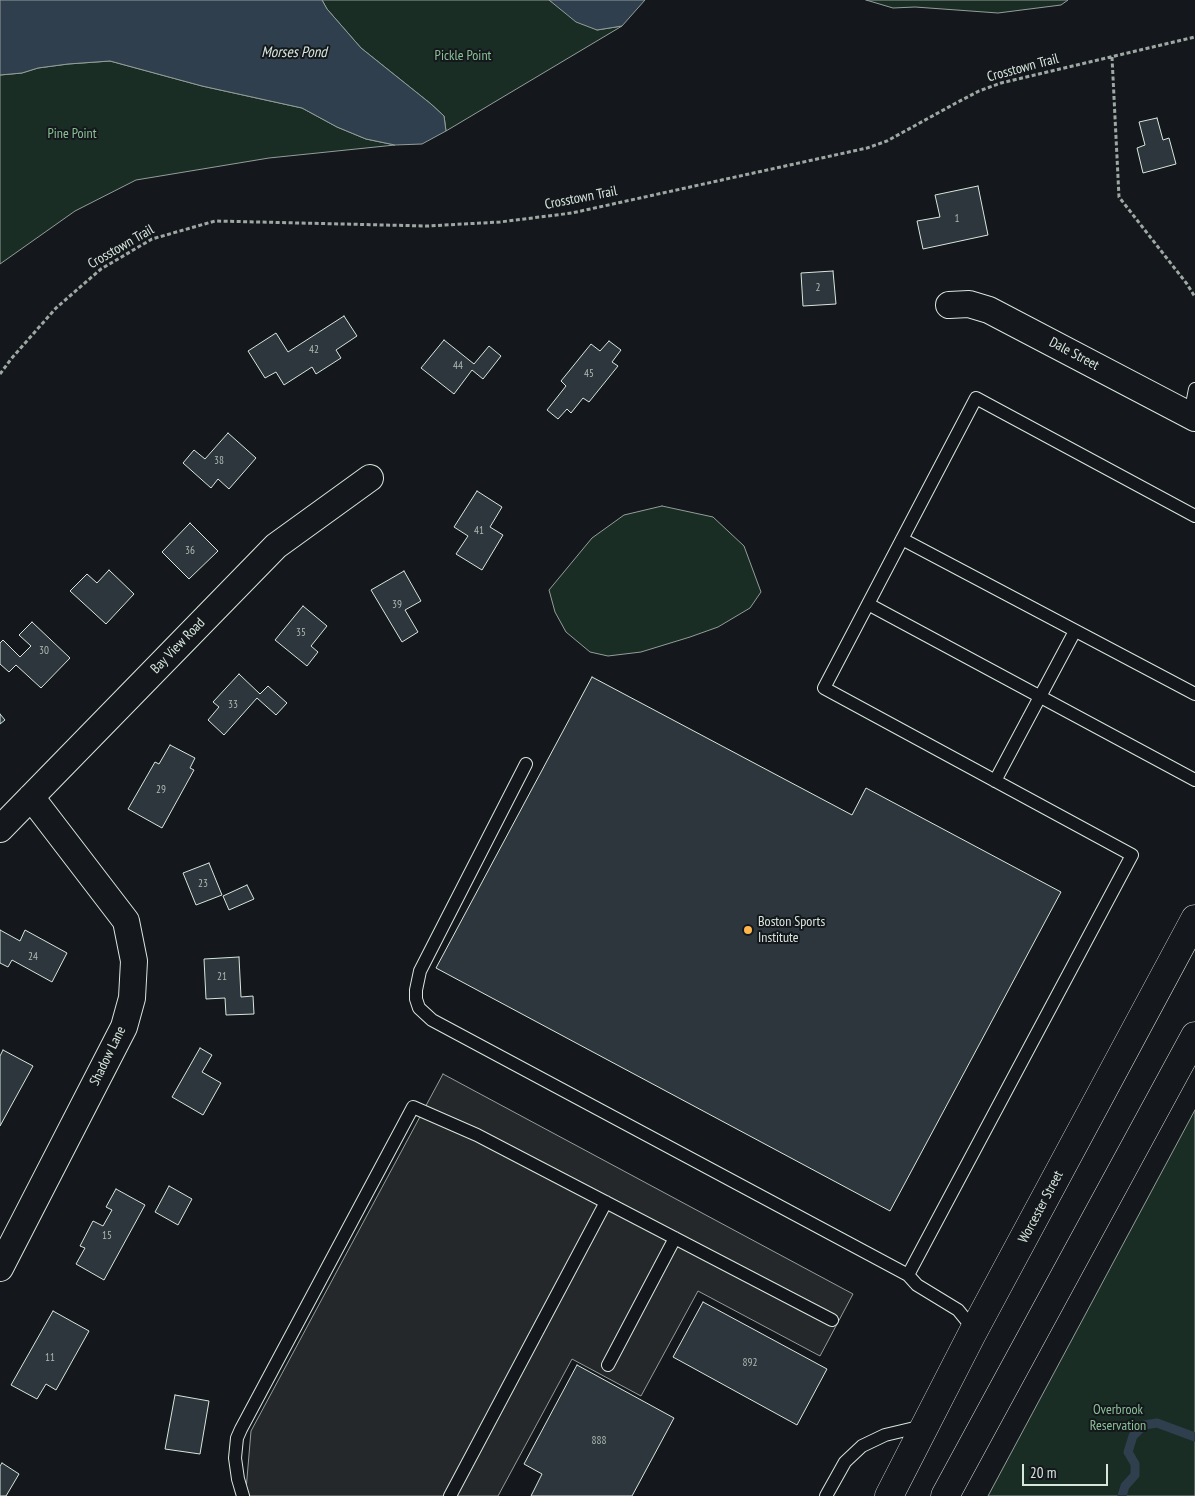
<!DOCTYPE html>
<html>
<head>
<meta charset="utf-8">
<style>
	body { margin:0 }
	#map { position:relative; width:1195px; height:1496px; overflow:hidden; background:#14181c; font-family:"PT Sans Narrow",sans-serif }
	canvas { display:block }
	.scale { position:absolute; left:1022px; top:1464px; width:86px; height:22px; box-sizing:border-box; border:2px solid #d8e6dc; border-top:0; padding-left:6px; font-size:15px; line-height:18px; white-space:nowrap; color:#d8e6dc; -webkit-text-stroke:4px #14181c; paint-order:stroke }
</style>
</head>
<body>
<div id="map">
<canvas width="1195" height="1496"></canvas>
<div class="scale">20 m</div>
</div>
<script>
const context = document.querySelector('canvas').getContext('2d');
context.lineJoin = 'round';
function fillPath(path, color) {
  context.fillStyle = color;
  context.fill(path, 'evenodd');
}
function poly(rows) {
  const path = new Path2D();
  for (const r of rows) {
    path.moveTo(r[0], r[1]);
    for (let i = 2; i < r.length; i += 2) path.lineTo(r[i], r[i + 1]);
  }
  return path;
}
function stroke(path, color, width, dash) {
  context.strokeStyle = color;
  context.lineWidth = width;
  context.lineCap = dash ? 'butt' : 'round';
  context.setLineDash(dash || []);
  context.stroke(path);
}
function label(font, color, halo, rows, align = 'center') {
  context.font = font + ' "PT Sans Narrow",sans-serif';
  context.lineWidth = 4;
  context.setLineDash([]);
  context.textBaseline = 'middle';
  context.strokeStyle = halo;
  context.fillStyle = color;
  for (const [text, x, y, turn = 0] of rows) {
    context.save();
    context.translate(x, y);
    context.rotate((+turn || 0) * Math.PI / 180);
    context.textAlign = isNaN(turn) ? turn : align;
    if (halo) context.strokeText(text, 0, 0);
    context.fillText(text, 0, 0);
    context.restore();
  }
}
const green = poly([
	[322,0,549,0,597,30,622,26,446,131,444,116,431,104,361,48,327,9,322,0],
	[866,0,1068,0,1061,5,998,13,915,7,893,8,866,0],
	[110,61,202,86,302,108,337,127,366,139,395,145,269,158,136,180,75,211,0,264,0,75,22,73,38,68,68,64,110,61],
	[662,506,713,517,744,546,761,592,750,608,718,627,690,637,641,652,608,656,590,652,566,632,555,612,549,590,592,538,624,515,662,506],
	[1195,1110,1195,1496,988,1496,1195,1110]
]);
fillPath(green, '#1a2d24');
stroke(green, '#939e99', 1);
const parking = poly([
	[443,1074,853,1294,820,1356,698,1291,641,1396,572,1359,498,1496,250,1496,246,1490,251,1431,443,1074]
]);
fillPath(parking, '#24282b');
stroke(parking, '#939e99', 1);
const water = poly([
	[0,0,322,0,327,9,361,48,431,104,444,116,446,131,422,144,395,145,366,139,337,127,302,108,202,86,110,61,68,64,38,68,22,73,0,75,0,0],
	[549,0,645,0,622,26,597,30,576,22,549,0]
]);
fillPath(water, '#2f3f4d');
stroke(water, '#939e99', 1);
stroke(poly([
	[1122,1496,1125,1486,1135,1475,1135,1464,1128,1452,1133,1436,1144,1425,1157,1423,1195,1437]
]), '#2f3f4d', 9);
const building = poly([
	[1157,118,1163,140,1169,138,1176,164,1143,173,1137,148,1145,145,1139,122,1157,118],
	[978,186,988,235,923,249,917,221,940,217,935,195,978,186],
	[833,271,836,304,803,306,801,273,833,271],
	[344,316,357,336,336,350,341,358,316,374,312,367,284,385,276,372,265,378,248,351,276,333,288,352,344,316],
	[444,340,474,364,489,346,501,356,483,379,472,370,454,394,421,368,444,340],
	[609,341,621,350,612,362,618,366,589,402,583,398,571,413,567,409,558,419,547,410,566,386,561,381,591,344,600,351,609,341],
	[228,433,256,458,229,489,218,479,211,488,183,463,194,450,205,459,228,433],
	[477,491,502,507,490,527,503,535,482,570,456,554,468,536,454,527,477,491],
	[190,523,218,551,189,579,162,552,190,523],
	[109,570,134,594,106,624,70,591,87,574,97,583,109,570],
	[404,571,421,601,405,610,418,632,402,642,371,590,404,571],
	[303,606,327,626,311,646,318,652,307,666,275,640,303,606],
	[32,622,70,658,41,688,16,665,9,672,0,664,0,643,3,640,20,657,31,646,19,635,32,622],
	[239,674,260,694,268,686,287,703,276,715,257,698,224,735,208,720,219,707,213,702,239,674],
	[592,677,852,815,866,788,1061,892,890,1211,436,968,592,677],
	[0,714,5,720,0,724,0,714],
	[170,745,195,758,190,768,194,770,162,828,128,809,155,762,159,764,170,745],
	[209,863,222,895,196,905,183,873,209,863],
	[247,885,254,899,229,910,223,896,247,885],
	[0,930,20,941,25,930,67,953,52,982,12,960,8,967,0,963,0,930],
	[239,957,241,997,253,996,254,1014,226,1015,225,998,206,999,204,959,239,957],
	[200,1048,212,1055,202,1072,221,1083,203,1115,172,1097,200,1048],
	[3,1050,33,1066,0,1126,0,1056,3,1050],
	[169,1186,192,1199,178,1225,155,1212,169,1186],
	[116,1189,145,1205,104,1280,76,1264,85,1248,80,1246,93,1221,103,1226,112,1210,106,1207,116,1189],
	[703,1302,827,1369,797,1425,673,1357,703,1302],
	[53,1311,89,1331,56,1390,46,1384,37,1399,11,1385,53,1311],
	[577,1365,674,1418,632,1496,531,1496,542,1474,524,1464,577,1365],
	[175,1395,209,1401,200,1454,165,1449,175,1395],
	[2,1463,19,1474,6,1496,0,1496,0,1466,2,1463]
]);
fillPath(building, '#2c363c');
stroke(building, '#d8e6dc', 1);
const lane = poly([
	[1190,415,1195,389],
	[902,539,1195,694],
	[868,604,1195,780],
	[526,764,420,971,416,990,416,999,419,1008,432,1020,908,1275,1132,855,824,688,976,398,1195,516],
	[995,781,1075,631],
	[908,1275,917,1285,958,1310,967,1321,971,1332],
	[608,1365,675,1238],
	[243,1496,238,1479,235,1458,237,1438,241,1429,413,1107,477,1135,832,1320],
	[450,1496,606,1202],
	[826,1496,845,1462,862,1446,885,1435,923,1426]
]);
const street = poly([
	[949,305,969,304,989,310,1195,418],
	[0,829,276,546,370,478],
	[0,1268,124,1027,132,998,134,961,126,921,31,797]
]);
const highway = poly([
	[889,1496,972,1334,1195,919],
	[945,1496,1195,1036]
]);
stroke(lane, '#d8e6dc', 14);
stroke(street, '#d8e6dc', 28);
stroke(highway, '#d8e6dc', 29);
stroke(poly([
	[1112,57,1119,197,1187,284,1195,297],
	[0,374,11,359,56,308,101,269,152,239,215,221,427,226,500,222,572,213,867,148,887,141,956,103,979,91,1001,83,1195,37]
]), '#9da8a2', 3, [4, 2.5]);
stroke(lane, '#14181c', 12);
stroke(street, '#14181c', 26);
stroke(highway, '#14181c', 28);
for (const [x, y, r, color] of [
	[748,930,5,"#ffb74d"]
]) {
  const dot = new Path2D();
  dot.arc(x, y, r, 0, 2 * Math.PI);
  context.fillStyle = color;
  context.fill(dot);
  stroke(dot, '#14181c', 2);
}
label('11px', '#adbab4', null, [
	["1",957,219],
	["2",818,288],
	["42",314,350],
	["44",458,366],
	["45",589,374],
	["38",219,461],
	["41",479,531],
	["36",190,551],
	["39",397,605],
	["35",301,633],
	["30",44,651],
	["33",233,705],
	["29",161,790],
	["23",203,884],
	["24",33,957],
	["21",222,977],
	["15",107,1236],
	["11",50,1358],
	["892",750,1363],
	["888",599,1441]
]);
label('14px', '#8ac095', '#14181c', [
	["Pickle Point",463,56],
	["Pine Point",72,134],
	["Overbrook",1118,1410],
	["Reservation",1118,1426]
]);
label('14px', '#d8e6dc', '#14181c', [
	["Crosstown Trail",1023,68,-15],
	["Crosstown Trail",581,198,-11],
	["Crosstown Trail",121,247,-30],
	["Dale Street",1074,354,28],
	["Bay View Road",178,646,-46],
	["Shadow Lane",108,1056,-64],
	["Worcester Street",1041,1207,-62]
]);
label('14px', '#d8e6dc', '#14181c', [
	["Boston Sports",758,922],
	["Institute",758,938]
], 'left');
label('italic 15px', '#d8e6dc', '#14181c', [
	["Morses Pond",294,53]
]);
</script>
</body>
</html>
